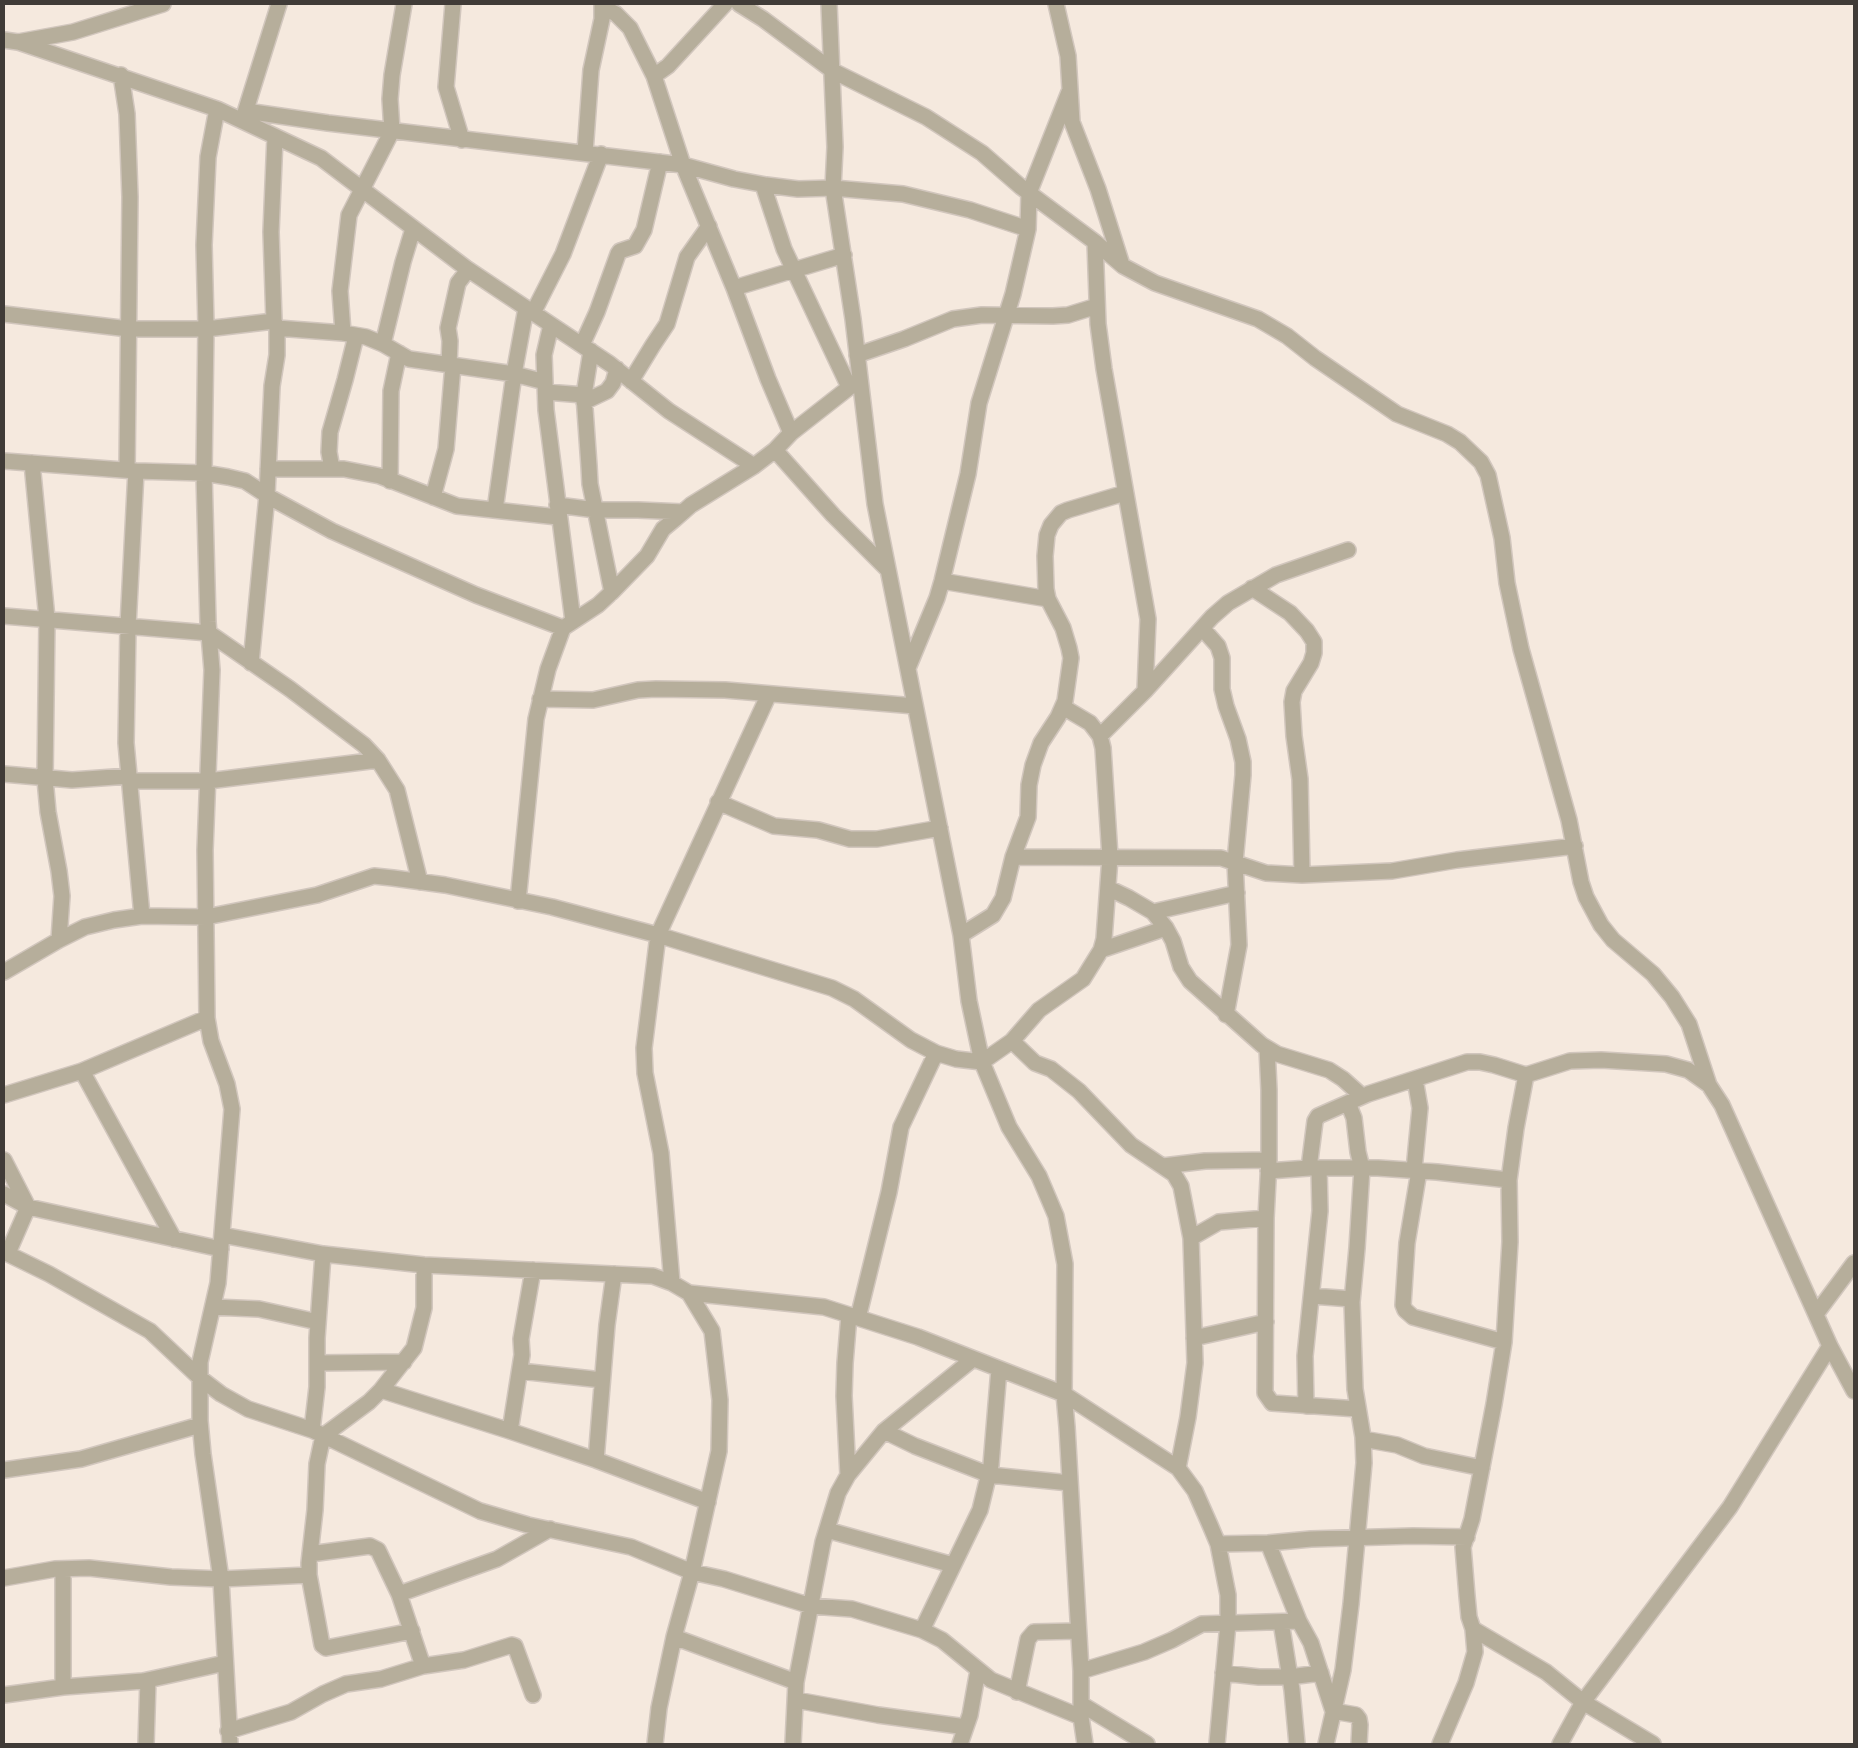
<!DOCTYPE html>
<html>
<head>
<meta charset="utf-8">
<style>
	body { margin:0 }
	#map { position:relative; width:1858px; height:1748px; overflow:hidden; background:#f5e9de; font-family:"PT Sans Narrow",sans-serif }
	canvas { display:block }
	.frame { position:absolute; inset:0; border:5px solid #403b37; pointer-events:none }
</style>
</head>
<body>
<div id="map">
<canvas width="1858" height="1748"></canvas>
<div class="frame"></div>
</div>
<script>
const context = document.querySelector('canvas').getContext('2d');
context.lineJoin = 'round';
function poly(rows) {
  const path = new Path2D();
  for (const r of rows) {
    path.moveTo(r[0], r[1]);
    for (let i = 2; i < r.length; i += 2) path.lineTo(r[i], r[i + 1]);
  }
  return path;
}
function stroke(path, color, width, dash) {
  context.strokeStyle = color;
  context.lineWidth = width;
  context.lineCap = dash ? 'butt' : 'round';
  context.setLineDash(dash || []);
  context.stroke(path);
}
const street = poly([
	[453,4,446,87,462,140],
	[739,4,763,19,833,71,926,117,982,153,1021,187,1095,242,1123,266,1155,283,1258,319,1287,336,1315,358,1397,414,1447,434,1460,442,1481,462,1488,475,1502,538,1507,583,1521,649,1569,820,1581,882,1586,897,1601,925,1613,940,1653,974,1672,997,1689,1024,1709,1085,1722,1105,1830,1346,1854,1391],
	[829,4,835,147,833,188,853,319,875,504,961,935,969,1001,982,1062,1009,1127,1039,1176,1056,1216,1065,1264,1064,1394,1067,1427,1081,1671,1081,1717,1085,1744],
	[1056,4,1068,56,1072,122,1098,189,1122,265],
	[603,7,616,14,630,28,654,76,683,165,734,288,768,379,791,433],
	[4,40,18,42,73,32,163,4],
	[18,42,217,109,321,158,466,268,610,364,669,411,754,466],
	[121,75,127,114,130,197,127,470],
	[654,76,668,66,725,4],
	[217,109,208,157,204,245,206,326,204,473,208,622,212,670,205,850,207,1018,211,1041,227,1084,232,1109,218,1283,200,1362,200,1421,203,1454,221,1579,230,1744],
	[246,111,328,123,683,165,734,179,766,185,798,189,833,188,903,194,970,210,1028,229,1029,193,1069,92],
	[243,119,279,4],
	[585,152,591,70,602,19,602,4],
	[763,185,784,249,849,387],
	[1095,242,1098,324,1104,369,1148,619,1145,691],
	[734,288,844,255],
	[533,313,563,254,601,154],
	[4,314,129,329,206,329,274,321],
	[551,325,544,355,546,410,573,621],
	[277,328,343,333,366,337,383,344,409,359,514,374,545,382],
	[343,333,340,291,349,215,392,131,390,99,392,75,404,4],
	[383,344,403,262,413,229],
	[582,345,597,312,618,254,620,251,635,246,644,230,660,162],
	[591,351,584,395,589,466,590,484,612,592],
	[857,355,904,339,953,319,982,315,1053,316,1068,315,1097,306],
	[449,365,450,341,448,328,458,283,468,270],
	[631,381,653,345,667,324,687,257,709,226],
	[546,392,584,395],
	[584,402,607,391,613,383,617,369],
	[775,450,833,515,888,570],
	[4,461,136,471,204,473,228,477,245,481,271,498,332,531,476,595,563,628],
	[32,463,47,619,45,779,48,812,59,871,62,896,59,940],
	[268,469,344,469,380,476,457,506,558,517],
	[332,469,329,452,330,432,345,380,356,336],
	[136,471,128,626,126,743,142,916],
	[390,481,391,391,399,353],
	[433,497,446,449,453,365],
	[557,505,596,510,638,510,683,512],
	[495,510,514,374,526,308],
	[942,581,1048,599],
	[1252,588,1290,613,1307,631,1314,642,1314,653,1311,663,1294,691,1292,702,1294,736,1300,779,1302,875],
	[4,616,209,633,290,689,364,745,378,760,397,790,420,882],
	[1202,628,1218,646,1222,658,1222,689,1226,706,1238,739,1243,762,1243,775,1235,862,1239,945,1226,1015],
	[251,663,267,495,272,386,277,355,277,328,274,321,271,232,275,137],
	[908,668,937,598,942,581,968,474,979,403,1013,294,1028,229],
	[540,699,593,700,638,690,656,689,725,690,915,706],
	[1100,736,1145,691,1212,617,1228,603,1276,575,1348,550],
	[4,774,72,780,129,776],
	[130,781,208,781,378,760],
	[718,802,774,826,818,830,850,839,877,839,940,828],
	[1013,857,1221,858,1266,873,1302,875,1392,871,1457,860,1575,846],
	[1108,888,1129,898,1153,912,1166,928,1173,941,1181,967,1190,981,1262,1045,1277,1054,1329,1070,1343,1079,1362,1096],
	[518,901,536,719,548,669,563,628,598,605,612,592,647,556,663,529,675,519,691,505,754,466,775,450,791,433,860,379],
	[1153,912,1237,893],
	[961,935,993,915,1003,898,1013,857,1028,817,1029,785,1033,765,1041,743,1058,717,1065,701,1071,658,1069,648,1063,628,1048,599,1046,589,1045,556,1047,535,1051,525,1061,513,1068,510,1125,493],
	[1101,950,1166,928],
	[4,972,59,940,85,927,114,920,142,916,206,917,317,895,374,876,393,878,445,885,552,907,658,935,832,988,854,999,911,1040,936,1053,956,1059,982,1062,1012,1041,1039,1010,1083,979,1101,950,1104,939,1110,857,1103,748,1100,736,1090,723,1063,707],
	[1012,1041,1035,1063,1051,1069,1079,1091,1131,1145,1174,1174,1181,1186,1191,1238,1195,1363,1188,1417,1178,1468],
	[1267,1048,1269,1090,1269,1160,1266,1218,1265,1393,1272,1403,1358,1409],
	[82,1071,174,1239],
	[4,1095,82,1071,207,1018],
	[4,1160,28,1207,8,1253],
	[1163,1166,1205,1161,1269,1160],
	[1309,1168,1315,1121,1318,1116,1368,1094,1467,1062,1480,1062,1494,1065,1526,1075,1570,1061,1601,1060,1666,1064,1688,1070,1709,1085],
	[1414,1170,1420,1108,1415,1079],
	[1268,1171,1309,1168,1378,1168,1437,1172,1509,1180],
	[1419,1171,1407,1243,1403,1305,1405,1310,1413,1317,1504,1342],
	[4,1194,28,1207,221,1249],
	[222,1235,323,1254,424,1265,653,1276,672,1283,689,1293,824,1307,918,1337,1064,1394,1178,1468,1195,1491,1210,1525,1218,1544,1228,1595,1228,1623,1217,1744],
	[1191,1238,1219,1222,1266,1218],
	[4,1252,49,1274,150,1331,200,1378,221,1394,248,1409,312,1430,480,1511,528,1525,631,1547,692,1572,724,1579,811,1606,852,1609,922,1630,942,1640,991,1680,1081,1717],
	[672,1283,661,1153,645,1073,644,1048,658,935,769,694],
	[1312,1296,1352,1299],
	[213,1307,259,1309,318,1322],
	[1816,1314,1854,1263],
	[858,1318,889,1192,901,1127,936,1053],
	[1194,1338,1266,1322],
	[317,1363,404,1362],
	[520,1371,602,1380],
	[381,1390,510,1431,596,1460,708,1502],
	[1306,1406,1305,1356,1320,1211,1319,1168],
	[312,1430,317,1387,317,1338,323,1254],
	[510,1431,522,1355,521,1339,533,1270],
	[884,1431,915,1446,990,1475,1070,1483],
	[1363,1439,1397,1445,1424,1456,1482,1468],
	[596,1460,607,1325,614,1274],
	[4,1470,81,1459,200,1425],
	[848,1475,844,1396,845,1363,849,1315],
	[827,1530,953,1565],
	[1268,1543,1299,1621,1311,1643,1333,1711,1356,1715,1359,1719,1360,1725,1359,1744],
	[1218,1544,1268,1543,1311,1539,1413,1536,1467,1537],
	[310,1554,370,1546,378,1550,399,1594,423,1666],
	[4,1578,55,1569,89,1568,171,1577,221,1579,309,1575],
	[399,1594,497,1559,550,1529],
	[1281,1622,1292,1690,1297,1744],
	[1473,1629,1546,1672,1583,1702,1653,1744],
	[922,1630,980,1510,991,1465,999,1369],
	[412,1631,326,1648,322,1645,309,1575,309,1563,315,1510,317,1464,323,1436,369,1402,381,1390,414,1348,424,1308,424,1265],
	[674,1637,796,1682],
	[1081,1671,1144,1652,1172,1640,1202,1624,1299,1621],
	[1223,1673,1259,1677,1289,1677,1321,1673],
	[63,1687,63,1569],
	[1017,1692,1028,1639,1034,1632,1078,1631],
	[4,1695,63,1687,143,1681,225,1663],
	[796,1700,878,1715,966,1727],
	[1081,1704,1147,1744],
	[228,1731,291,1712,323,1694,346,1684,381,1679,423,1666,464,1660,512,1645,515,1646,533,1695],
	[146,1744,148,1680],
	[655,1744,659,1708,674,1637,692,1572,719,1451,720,1400,712,1331,689,1293],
	[793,1744,796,1682,823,1542,838,1493,848,1475,884,1431,973,1359],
	[960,1744,970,1715,978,1670],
	[1326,1744,1343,1670,1351,1604,1364,1463,1363,1437,1355,1389,1352,1302,1357,1248,1362,1168,1358,1152,1354,1118,1348,1103],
	[1440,1744,1466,1683,1475,1652,1473,1629,1469,1617,1467,1596,1463,1547,1472,1519,1494,1404,1504,1342,1510,1242,1509,1180,1516,1128,1526,1075],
	[1560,1744,1583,1702,1730,1507,1830,1346]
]);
stroke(street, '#d1c6bd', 18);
stroke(street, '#b6ae9b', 15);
</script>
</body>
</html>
